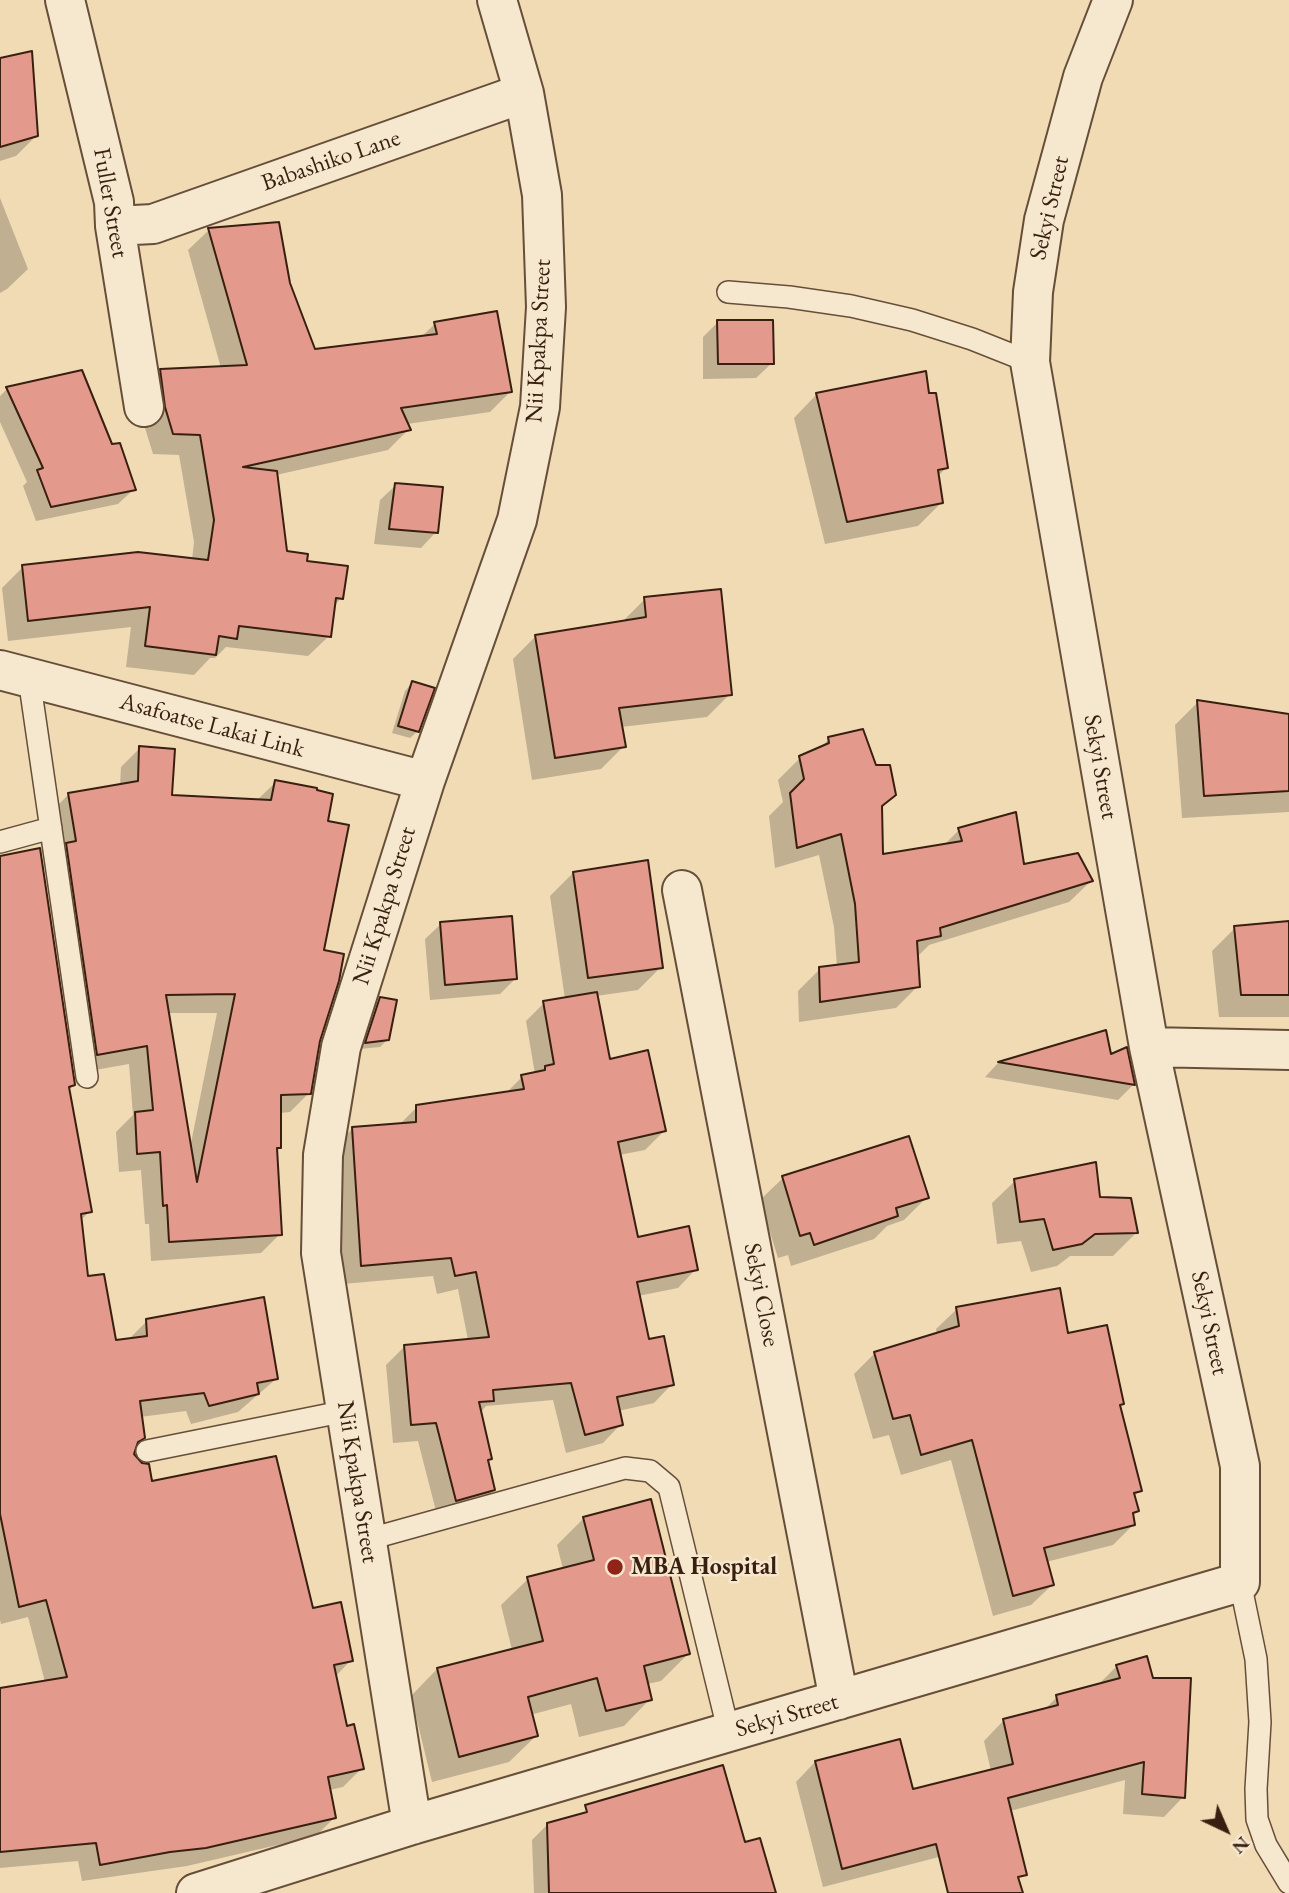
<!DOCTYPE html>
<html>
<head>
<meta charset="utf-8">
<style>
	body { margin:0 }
	#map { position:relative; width:1289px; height:1893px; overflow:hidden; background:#f0dbb5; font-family:"EB Garamond",serif }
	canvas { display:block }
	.north { position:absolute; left:1191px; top:1795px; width:70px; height:70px; -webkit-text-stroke:5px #f5e8cf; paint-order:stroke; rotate:136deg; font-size:19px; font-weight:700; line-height:28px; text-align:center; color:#391f10 }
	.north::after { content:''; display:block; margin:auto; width:24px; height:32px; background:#391f10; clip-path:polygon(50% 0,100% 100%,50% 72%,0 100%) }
</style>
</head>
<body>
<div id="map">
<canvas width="1289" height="1893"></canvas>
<div class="north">N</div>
</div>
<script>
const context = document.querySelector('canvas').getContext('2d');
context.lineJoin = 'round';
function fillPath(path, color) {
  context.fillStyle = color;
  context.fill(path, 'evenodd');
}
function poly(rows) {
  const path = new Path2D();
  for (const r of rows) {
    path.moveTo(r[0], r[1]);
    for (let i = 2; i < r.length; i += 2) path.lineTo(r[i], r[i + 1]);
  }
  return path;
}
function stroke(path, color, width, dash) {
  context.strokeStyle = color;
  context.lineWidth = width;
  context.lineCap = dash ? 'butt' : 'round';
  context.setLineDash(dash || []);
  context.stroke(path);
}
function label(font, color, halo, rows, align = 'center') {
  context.font = font + ' "EB Garamond",serif';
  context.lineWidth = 5;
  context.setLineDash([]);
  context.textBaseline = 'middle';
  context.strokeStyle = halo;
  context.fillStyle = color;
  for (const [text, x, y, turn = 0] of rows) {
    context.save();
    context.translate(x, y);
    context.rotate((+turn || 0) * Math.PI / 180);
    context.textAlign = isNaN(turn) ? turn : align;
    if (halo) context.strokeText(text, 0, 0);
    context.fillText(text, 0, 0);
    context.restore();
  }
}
fillPath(poly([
	[0,60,37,135,16,156,0,161],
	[0,198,28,269,7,289,0,293],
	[209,230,289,283,313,351,421,337,435,324,510,392,490,412,407,424,409,429,388,450,276,475,285,553,305,562,341,598,333,607,329,636,308,656,226,647,215,658,210,658,194,675,126,667,131,627,8,641,2,588,23,567,192,560,194,542,179,455,153,454,145,428,140,392,161,371,221,368,188,250],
	[718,322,772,363,756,378,703,379,703,337],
	[924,373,947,467,937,477,941,503,918,526,825,544,794,418,816,395],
	[7,389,111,446,134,489,118,504,36,521,23,486,27,482,0,422,0,396],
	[396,485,436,532,421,548,374,544,380,500],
	[645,599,730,694,707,717,621,727,624,746,601,769,532,780,513,659,536,636,622,622],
	[412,683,418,731,410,738,392,733,405,691],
	[1198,702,1289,716,1289,812,1182,818,1175,725],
	[829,739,875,767,894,795,881,809,881,856,943,846,959,830,1023,866,1091,881,1069,902,929,945,917,957,918,986,896,1008,799,1022,798,991,820,969,837,967,834,927,819,855,775,868,769,816,783,802,778,780,800,758,819,749],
	[140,748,170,797,256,801,276,782,326,822,318,1040,309,1093,290,1112,280,1113,280,1148,275,1152,280,1234,261,1253,151,1261,149,1224,145,1224,141,1170,119,1172,116,1132,133,1115,129,1064,78,1073,50,813,69,794,120,786,121,767],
	[167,1013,217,1013,190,1148],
	[0,858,73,1085,68,1091,90,1211,80,1221,86,1277,115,1342,128,1340,147,1321,276,1379,238,1412,191,1424,186,1411,140,1417,143,1437,135,1446,132,1455,151,1483,312,1610,351,1660,335,1677,345,1728,362,1768,343,1787,329,1790,334,1818,316,1836,187,1866,82,1881,78,1861,0,1868,0,1690,45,1682,28,1617,1,1624,0,1620],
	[573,873,661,967,638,990,596,996,608,1061,664,1131,645,1150,619,1155,637,1239,696,1269,678,1288,638,1296,648,1341,672,1384,654,1403,618,1411,621,1424,603,1443,566,1453,553,1400,486,1406,480,1413,490,1459,487,1462,494,1490,475,1508,438,1519,418,1441,393,1443,386,1365,405,1346,468,1340,458,1289,437,1294,433,1276,343,1284,334,1148,352,1129,399,1125,417,1107,505,1094,522,1077,535,1074,526,1021,544,1003,565,999,550,896],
	[1289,923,1289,1017,1219,1017,1212,951,1235,928],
	[441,924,515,979,500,994,430,1000,425,939],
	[380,999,388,1039,380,1047,359,1049,373,1006],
	[1105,1032,1110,1056,1126,1050,1133,1085,1118,1100,985,1077,998,1063],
	[783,1178,927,1197,904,1220,887,1226,874,1239,791,1266,788,1255,778,1258,760,1200],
	[1015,1181,1099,1199,1136,1233,1113,1256,1070,1256,1057,1266,1031,1272,1021,1241,997,1244,992,1203],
	[957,1309,1066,1335,1122,1404,1119,1407,1140,1490,1134,1497,1137,1510,1132,1516,1134,1524,1113,1545,1046,1562,1052,1585,1031,1605,993,1616,951,1460,901,1475,889,1435,873,1439,854,1374,874,1354,937,1335,936,1329],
	[584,1518,688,1654,661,1681,647,1684,650,1699,624,1726,579,1737,571,1704,530,1715,536,1736,509,1762,432,1782,411,1696,437,1669,512,1650,501,1605,528,1579,563,1569,557,1545],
	[1117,1666,1183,1797,1164,1817,1123,1814,1125,1780,1010,1811,993,1843,823,1887,796,1782,815,1762,912,1791,991,1771,984,1741,1003,1721,1043,1711,1057,1697,1098,1685],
	[548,1824,609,1893,534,1893,532,1840]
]), '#0003');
const building = poly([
	[32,51,38,136,0,147,0,58,32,51],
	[279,222,290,283,315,349,437,334,434,322,497,311,512,392,401,408,411,430,243,467,277,471,287,551,308,554,307,561,348,566,343,599,336,598,331,637,239,626,237,639,219,636,216,655,145,646,150,607,28,621,22,565,138,552,208,560,214,520,200,435,173,434,165,407,160,369,247,365,208,228,279,222],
	[717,320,773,320,774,364,718,364,717,320],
	[82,370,112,444,120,443,136,490,51,507,37,470,43,468,6,387,82,370],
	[926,371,929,393,936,393,948,468,938,470,943,503,847,522,816,393,926,371],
	[395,483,443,487,438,533,389,529,395,483],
	[721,589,732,695,619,708,626,747,555,758,535,635,646,617,644,597,721,589],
	[412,681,435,688,419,732,398,726,412,681],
	[1197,700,1289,714,1289,791,1204,796,1197,700],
	[863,729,876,765,890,765,896,795,882,806,883,854,962,841,958,828,1016,812,1024,864,1078,853,1093,881,940,928,941,936,917,941,920,987,820,1002,819,967,859,962,855,904,841,834,797,848,790,793,804,779,799,756,829,743,828,737,863,729],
	[139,746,175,749,172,795,271,800,275,780,317,788,317,790,333,794,328,821,349,825,324,950,344,954,339,981,320,1041,311,1094,281,1095,281,1148,277,1148,282,1235,169,1242,167,1205,163,1206,160,1152,137,1154,135,1112,153,1110,147,1046,97,1055,66,843,76,841,68,793,138,781,139,746],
	[235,994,197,1182,166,995,235,994],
	[40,848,75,1085,69,1087,92,1212,81,1214,88,1276,104,1274,116,1340,147,1336,146,1319,264,1297,278,1379,257,1383,259,1394,209,1406,204,1393,140,1401,145,1438,138,1442,134,1454,142,1463,149,1464,152,1481,276,1456,313,1608,341,1602,353,1661,334,1665,347,1726,354,1724,364,1769,328,1777,336,1818,206,1848,170,1852,100,1865,96,1843,0,1852,0,1688,67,1677,46,1600,19,1607,0,1514,0,856,40,848],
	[648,860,663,968,588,978,573,872,648,860],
	[512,916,517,979,445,985,440,922,512,916],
	[1289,921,1289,995,1241,995,1234,926,1289,921],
	[597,992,610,1059,648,1050,666,1131,618,1142,638,1237,689,1226,698,1270,637,1282,649,1339,664,1336,674,1385,617,1397,623,1425,585,1435,571,1383,493,1390,494,1401,479,1402,492,1459,488,1460,495,1490,456,1501,436,1423,411,1425,404,1345,489,1337,476,1272,455,1276,451,1258,361,1266,352,1127,416,1122,416,1105,524,1089,521,1075,545,1070,545,1066,554,1064,543,1001,597,992],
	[380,997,397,1000,389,1040,365,1043,380,997],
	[1106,1030,1111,1054,1127,1047,1135,1085,998,1062,1106,1030],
	[909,1136,929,1198,896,1208,898,1216,814,1245,810,1233,800,1236,782,1176,909,1136],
	[1096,1162,1100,1197,1131,1198,1138,1233,1095,1234,1082,1244,1053,1250,1044,1219,1020,1222,1014,1179,1096,1162],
	[1060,1288,1068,1333,1107,1325,1124,1404,1120,1405,1142,1491,1134,1493,1139,1511,1133,1513,1135,1525,1044,1548,1054,1585,1013,1596,972,1440,921,1455,910,1415,893,1419,874,1352,959,1326,956,1307,1060,1288],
	[651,1499,690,1654,644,1666,652,1700,606,1711,597,1678,528,1697,538,1736,459,1757,437,1668,543,1641,527,1577,594,1560,583,1517,651,1499],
	[1147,1656,1153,1678,1191,1678,1185,1798,1142,1794,1144,1762,1008,1798,1027,1875,1018,1877,1023,1893,948,1893,936,1844,842,1869,815,1761,900,1739,913,1789,1013,1764,1003,1719,1058,1705,1056,1695,1120,1678,1116,1665,1147,1656],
	[723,1765,745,1842,760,1838,776,1893,549,1893,547,1823,587,1812,585,1805,723,1765]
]);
fillPath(building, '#e3998c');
stroke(building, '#391f10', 2);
const lane = poly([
	[728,292,789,297,851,306,912,320,972,339,1030,362],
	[29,678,87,1077],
	[0,842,51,828],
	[147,1451,346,1411],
	[366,1540,625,1468,650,1471,669,1487,729,1733],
	[1240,1582,1256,1659,1260,1722,1256,1789,1257,1819,1266,1845,1289,1883]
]);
const street = poly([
	[65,0,114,202,115,226,144,407],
	[115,226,153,224,524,93],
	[0,670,425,781],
	[682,890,839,1700],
	[1149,1047,1289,1050],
	[412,1825,321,1253,323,1155,341,1047,425,781,517,520,540,407,546,307,542,195,524,93,497,0],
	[196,1893,412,1825,1240,1582,1240,1466,1149,1047,1030,362,1033,292,1044,220,1083,77,1113,0]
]);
stroke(lane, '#674e39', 24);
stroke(street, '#674e39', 42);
stroke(lane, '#f5e8cf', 21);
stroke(street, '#f5e8cf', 38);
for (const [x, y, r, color] of [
	[615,1567,9,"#8f2418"]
]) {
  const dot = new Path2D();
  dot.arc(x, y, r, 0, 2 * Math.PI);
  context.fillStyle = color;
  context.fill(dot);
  stroke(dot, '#f5e8cf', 2.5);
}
label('24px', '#391f10', '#f5e8cf', [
	["Babashiko Lane",331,161,-19],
	["Fuller Street",110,203,80],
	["Sekyi Street",1050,208,-77],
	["Nii Kpakpa Street",539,341,-87],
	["Asafoatse Lakai Link",212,726,15],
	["Sekyi Street",1100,767,80],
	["Nii Kpakpa Street",385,906,-73],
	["Sekyi Close",761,1295,79],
	["Sekyi Street",1209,1323,78],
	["Nii Kpakpa Street",357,1482,81],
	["Sekyi Street",787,1716,-16]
]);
label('bold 24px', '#391f10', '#f5e8cf', [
	["MBA Hospital",631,1567]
], 'left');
</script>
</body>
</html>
